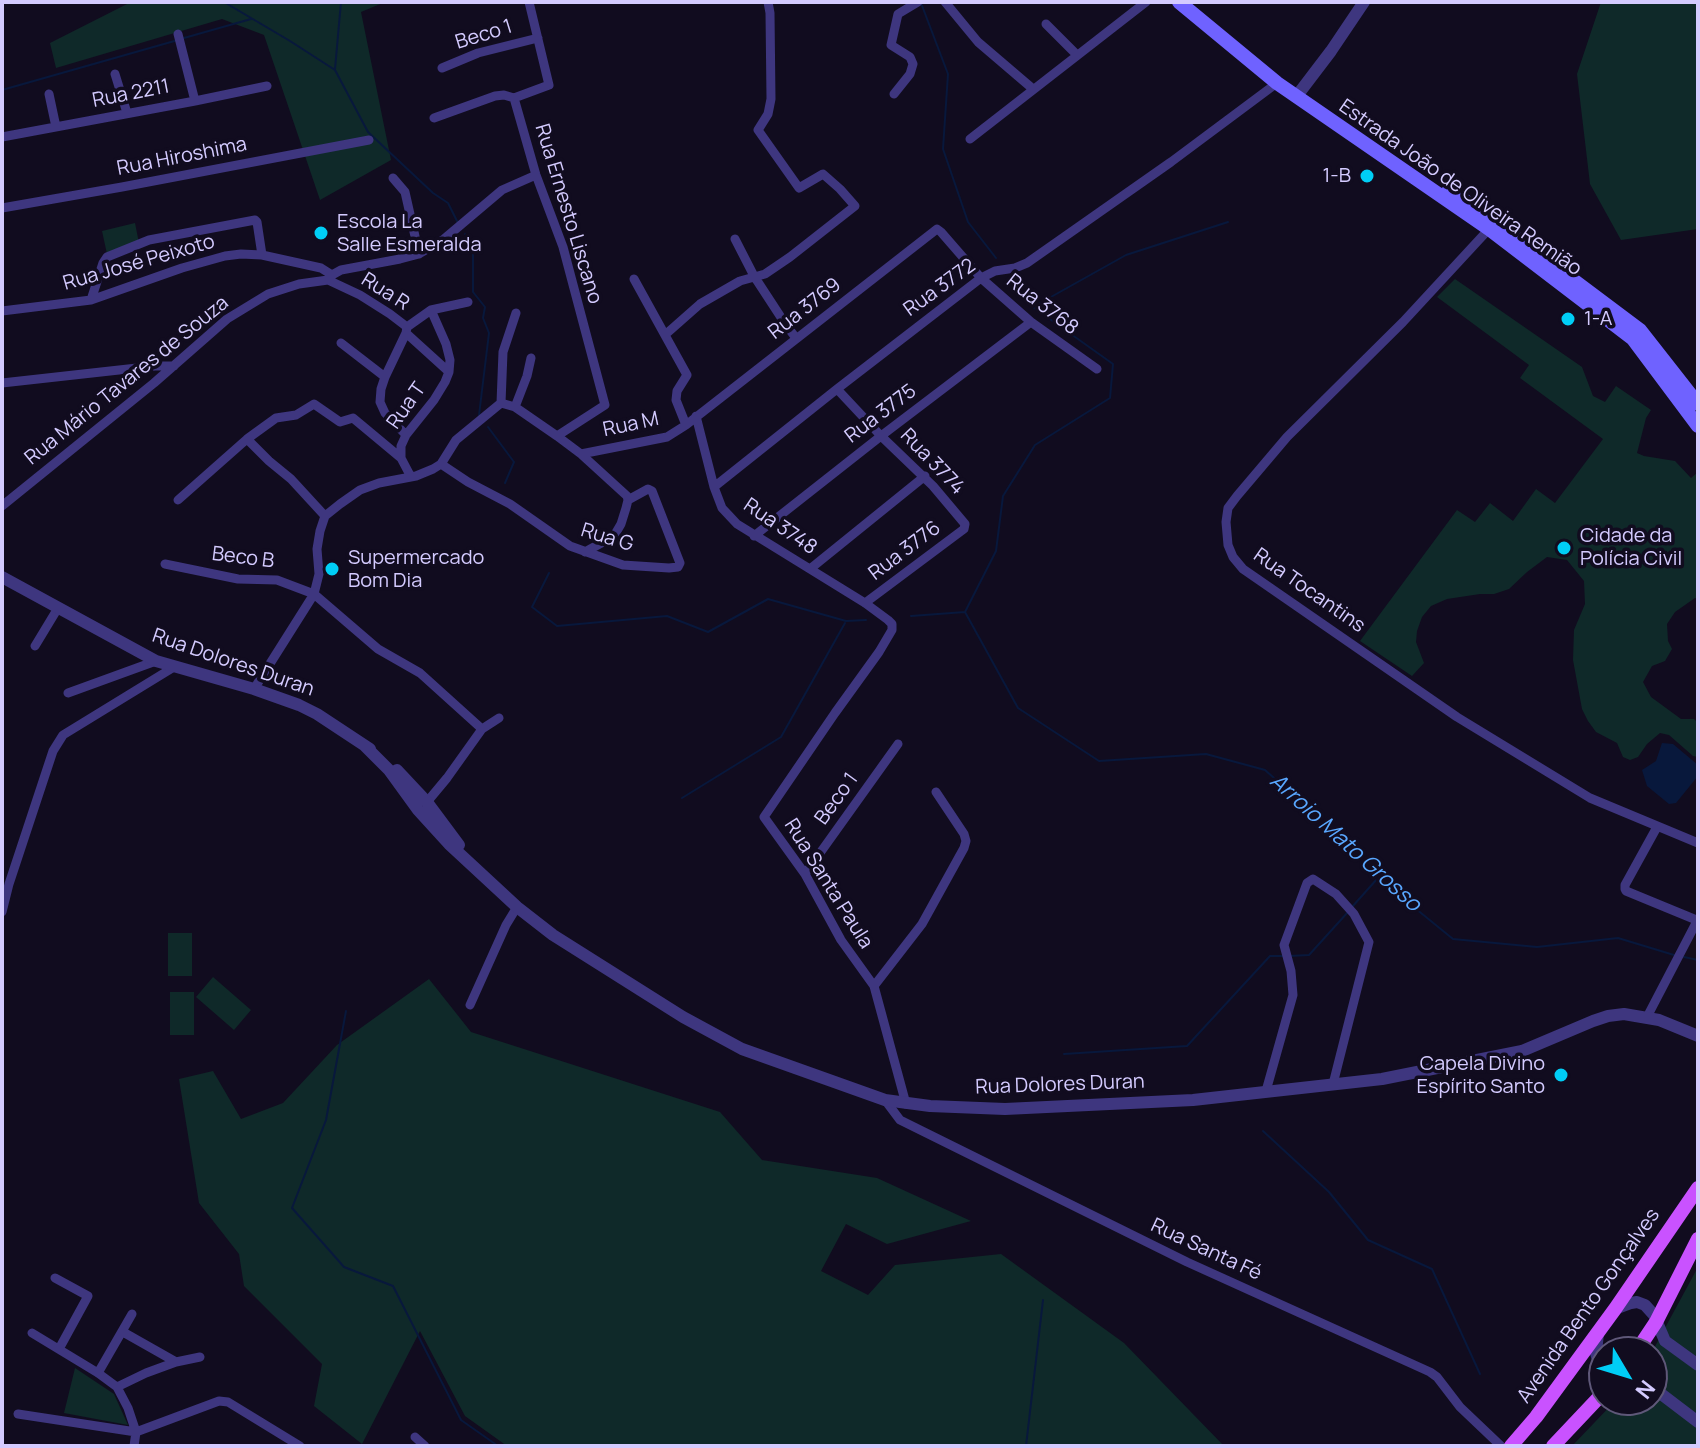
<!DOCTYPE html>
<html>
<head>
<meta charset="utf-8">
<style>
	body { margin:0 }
	#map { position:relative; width:1700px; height:1448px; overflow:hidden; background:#110c1f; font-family:Manrope,sans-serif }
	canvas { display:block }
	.frame { position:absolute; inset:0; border:4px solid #d4cbff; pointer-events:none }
	.north { position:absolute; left:1588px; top:1336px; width:80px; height:80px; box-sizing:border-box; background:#110c1f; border:2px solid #5f5879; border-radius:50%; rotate:128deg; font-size:22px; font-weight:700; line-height:32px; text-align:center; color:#d4cbff }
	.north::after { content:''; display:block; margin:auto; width:28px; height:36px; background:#00cef6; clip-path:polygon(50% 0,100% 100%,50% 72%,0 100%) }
</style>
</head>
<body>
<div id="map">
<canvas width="1700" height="1448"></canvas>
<div class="frame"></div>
<div class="north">N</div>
</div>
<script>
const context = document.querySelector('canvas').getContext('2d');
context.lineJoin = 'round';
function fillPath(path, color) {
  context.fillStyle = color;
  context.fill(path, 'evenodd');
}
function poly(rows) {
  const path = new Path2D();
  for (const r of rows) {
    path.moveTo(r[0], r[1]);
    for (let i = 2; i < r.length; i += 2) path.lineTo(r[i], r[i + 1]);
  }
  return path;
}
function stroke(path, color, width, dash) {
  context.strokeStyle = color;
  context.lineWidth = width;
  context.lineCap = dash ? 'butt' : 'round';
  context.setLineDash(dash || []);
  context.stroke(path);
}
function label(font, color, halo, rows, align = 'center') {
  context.font = font + ' Manrope,sans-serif';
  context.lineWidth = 7;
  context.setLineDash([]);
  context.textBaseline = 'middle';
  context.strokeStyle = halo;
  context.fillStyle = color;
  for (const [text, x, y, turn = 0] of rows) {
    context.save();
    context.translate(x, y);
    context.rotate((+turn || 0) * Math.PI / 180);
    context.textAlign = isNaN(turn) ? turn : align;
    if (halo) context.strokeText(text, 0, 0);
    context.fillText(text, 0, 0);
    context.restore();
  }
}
fillPath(poly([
	[131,2,385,2,361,12,391,160,320,200,264,35,222,19,56,68,50,43],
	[1601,2,1698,2,1698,229,1621,240,1590,184,1577,74],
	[135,223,139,243,107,254,102,231],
	[1455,279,1582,367,1593,396,1605,402,1616,386,1651,410,1646,418,1637,453,1644,456,1675,461,1691,478,1698,472,1697,505,1698,599,1695,598,1675,612,1667,624,1668,641,1672,649,1665,661,1652,666,1643,682,1651,697,1681,719,1694,719,1698,723,1698,757,1693,756,1669,735,1660,733,1647,744,1638,757,1630,760,1623,757,1617,743,1596,732,1588,721,1582,709,1573,660,1574,630,1585,604,1584,581,1567,560,1547,557,1527,572,1509,589,1494,594,1480,594,1447,599,1431,606,1422,617,1417,631,1416,642,1424,663,1412,676,1360,641,1457,510,1475,522,1490,503,1513,521,1536,489,1555,503,1603,439,1520,378,1529,365,1437,297],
	[168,933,192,933,192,976,168,976],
	[213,977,251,1010,234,1030,196,997],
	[429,979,471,1032,720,1112,762,1160,877,1178,971,1221,887,1244,846,1224,821,1271,868,1295,895,1265,1001,1254,1124,1343,1224,1446,507,1446,465,1416,420,1331,362,1444,314,1406,322,1364,244,1286,239,1254,199,1203,179,1079,213,1071,241,1119,283,1103,337,1045],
	[170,992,194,992,194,1035,170,1035],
	[1698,1267,1698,1446,1572,1446,1616,1400,1652,1400,1652,1352],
	[75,1368,114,1394,128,1425,64,1413]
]), '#0f2929');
fillPath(poly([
	[1662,743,1673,744,1698,765,1698,776,1676,803,1669,804,1647,786,1642,770,1656,761]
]), '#08183c');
stroke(poly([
	[224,2,290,41,335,70,368,132,433,193,448,203,458,223],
	[921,3,948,74,943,149,968,222,996,258],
	[184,38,251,19],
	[335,69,341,2],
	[2,90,178,40],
	[465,234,473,245,473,292,485,307,483,318,489,333,479,415],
	[1033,307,1126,255,1228,222],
	[488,427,514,462,505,483],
	[549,573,532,607,557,626,667,616,708,632,768,599,846,621,866,620],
	[965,612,996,551,1003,496,1035,445,1110,398,1113,364,1033,307,1016,284],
	[911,616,965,612,1018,708,1099,761,1206,754,1265,770,1317,816,1378,878,1453,939,1537,947,1618,938,1674,955],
	[682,798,781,737,845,623],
	[1352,907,1377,879],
	[1289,956,1309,955,1348,912],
	[1684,957,1698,960],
	[346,1011,326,1120,292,1208,344,1267,393,1286,461,1420,498,1446],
	[1064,1054,1187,1046,1270,956,1283,956],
	[1263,1131,1329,1192,1368,1240,1432,1269,1480,1374],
	[1026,1446,1043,1300]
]), '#08183c', 2);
stroke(poly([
	[529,2,549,85,514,98,536,175,563,247,605,405,557,436],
	[945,2,978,42,1033,89],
	[1046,24,1077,55],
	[178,34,195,101],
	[442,68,478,53,538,38],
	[115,74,127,113],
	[49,94,56,127],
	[894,94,910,74,913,64,910,57,891,45,898,14,918,2],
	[434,118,495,96,504,95,514,98],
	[2,137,195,101,267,86],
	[970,139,1146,2],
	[393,178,405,192,419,254],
	[2,208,122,187,369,140],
	[1489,229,1403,322,1287,437,1237,496,1228,508,1226,522,1228,545,1233,557,1243,569,1457,717,1590,798,1698,843],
	[735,239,754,276,786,325,796,338],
	[634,279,687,375,677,391,676,400,686,425,937,229,941,232,981,278,1031,322,1097,369],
	[328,280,360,295,390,314,407,327,406,333,449,372],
	[91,300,103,263,107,257,149,240,255,220,257,222,262,255],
	[2,311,91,300,182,268,225,256,241,254,262,255,321,268,332,275],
	[407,327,431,310,468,302],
	[406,333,385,377,381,389,380,402,385,413,406,435],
	[666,334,700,304,740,281,765,274,790,257,855,206,840,189,823,174,799,188,758,130,768,114,771,99,770,13,768,2],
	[341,343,385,377],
	[2,383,155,366,174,366],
	[837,389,881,436,933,486,965,524,964,529,865,603],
	[501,403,515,407,557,436,581,454,627,496,628,500,626,508,621,524,614,536,585,552],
	[501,403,503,352,516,313],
	[515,407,527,376,531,358],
	[696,416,714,487,722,508,737,524,865,603,888,620,892,624,892,630,879,652,835,713,764,817,805,874,841,940,874,986,906,1104],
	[247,439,269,461,291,479,325,516],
	[581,454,667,437,686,425],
	[441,464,468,482,510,504,570,546,623,565,669,568,678,567,680,563,652,491,648,489,628,500],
	[411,477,401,458,401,446,406,435,434,400,445,382,449,372,450,360,446,344,431,310],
	[714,487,837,389,981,278,995,271,1015,268,1027,263,1171,162,1277,83],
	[178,500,247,439,276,418,296,415,314,404,340,422,353,418,401,458],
	[2,506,154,383,227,319,268,294,299,284,328,280,332,275,341,270,400,259,419,254,444,239,502,190,536,175],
	[754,536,881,436,1031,322],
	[165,564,238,579,277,580,314,594,378,649,420,673,482,729],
	[810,569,925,476],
	[35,646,58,608],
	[254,689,314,594,319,574,317,549,320,531,325,516,340,504,360,490,379,483,416,476,433,469,441,464,456,440,501,403],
	[68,693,156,661],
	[427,802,447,778,482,729,499,718],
	[805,874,898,744],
	[2,912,9,884,53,751,63,735,174,667],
	[874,986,922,924,964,848,966,841,964,834,936,792],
	[470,1005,506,925,517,907],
	[1647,1017,1697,921,1694,919,1626,891,1625,889,1625,885,1657,827],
	[1266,1091,1293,995,1291,971,1284,945,1307,883,1313,879,1336,894,1354,914,1369,942,1333,1084],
	[885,1100,900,1120,1187,1262,1430,1372,1437,1377,1460,1407,1501,1446],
	[55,1278,88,1296,59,1349],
	[123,1332,176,1362],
	[32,1333,98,1373,117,1387,128,1408,136,1432,134,1446],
	[98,1373,132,1314],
	[117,1387,146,1373,176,1362,200,1357],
	[18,1414,136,1432,219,1401,228,1402,300,1446],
	[415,1437,425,1446]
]), '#3e367f', 9);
stroke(poly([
	[1296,97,1331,51,1364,2],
	[2,577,156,661,254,689,299,705,317,714,370,749],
	[365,746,389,770,418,810,449,844,517,907,553,935,683,1017,742,1049,885,1100,930,1106,1005,1109,1193,1100,1382,1079,1522,1051,1593,1021,1608,1016,1624,1014,1659,1020,1698,1036],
	[397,770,427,802,459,845],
	[1615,1309,1631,1303,1637,1302,1645,1305,1654,1315,1665,1341,1698,1365],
	[1598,1333,1596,1353,1598,1360,1604,1366],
	[1652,1387,1698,1422]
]), '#3e367f', 12);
stroke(poly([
	[1179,2,1277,83,1489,229,1633,339,1698,426],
	[1449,190,1492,219,1640,330,1698,404]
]), '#6f62ff', 14);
stroke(poly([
	[1636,1352,1656,1322,1698,1239],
	[1511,1446,1536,1417,1615,1309,1698,1188],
	[1553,1446,1604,1392]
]), '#c952ff', 14);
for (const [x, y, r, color] of [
	[1367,176,8,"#00cef6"],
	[321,233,8,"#00cef6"],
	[1568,319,8,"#00cef6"],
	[1564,548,8,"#00cef6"],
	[332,569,8,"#00cef6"],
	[1561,1075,8,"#00cef6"]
]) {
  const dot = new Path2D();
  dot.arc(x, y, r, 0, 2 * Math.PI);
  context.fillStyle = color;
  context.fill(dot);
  stroke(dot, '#110c1f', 3);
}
label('20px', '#d4cbff', '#110c1f', [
	["Beco 1",484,35,-17],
	["Rua 2211",131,94,-11],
	["Rua Hiroshima",182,157,-11],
	["Estrada João de Oliveira Remião",1460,188,35],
	["Rua Ernesto Liscano",568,214,73],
	["Rua José Peixoto",139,263,-16],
	["Rua 3772",940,288,-36],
	["Rua R",385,292,32],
	["Rua 3768",1042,305,38],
	["Rua 3769",805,309,-38],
	["Rua Mário Tavares de Souza",127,381,-39],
	["Rua T",407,406,-55],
	["Rua 3775",881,414,-37],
	["Rua M",631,425,-12],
	["Rua 3774",932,462,46],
	["Rua 3748",780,527,34],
	["Rua G",607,538,17],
	["Rua 3776",905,551,-37],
	["Beco B",243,558,7],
	["Rua Tocantins",1309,591,35],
	["Rua Dolores Duran",233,663,19],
	["Beco 1",837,799,-54],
	["Rua Santa Paula",828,884,58],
	["Rua Dolores Duran",1060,1085,-2],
	["Rua Santa Fé",1206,1250,25],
	["Avenida Bento Gonçalves",1589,1306,-55]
]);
label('20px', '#d4cbff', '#110c1f', [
	["1-B",1351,176,"right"],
	["Escola La",337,222],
	["Salle Esmeralda",337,245],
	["1-A",1584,319],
	["Cidade da",1580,536],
	["Polícia Civil",1580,559],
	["Supermercado",348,558],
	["Bom Dia",348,581],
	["Capela Divino",1545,1064,"right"],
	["Espírito Santo",1545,1087,"right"]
], 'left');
label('italic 22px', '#59a7ff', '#110c1f', [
	["Arroio Mato Grosso",1345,843,42]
]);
</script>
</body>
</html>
